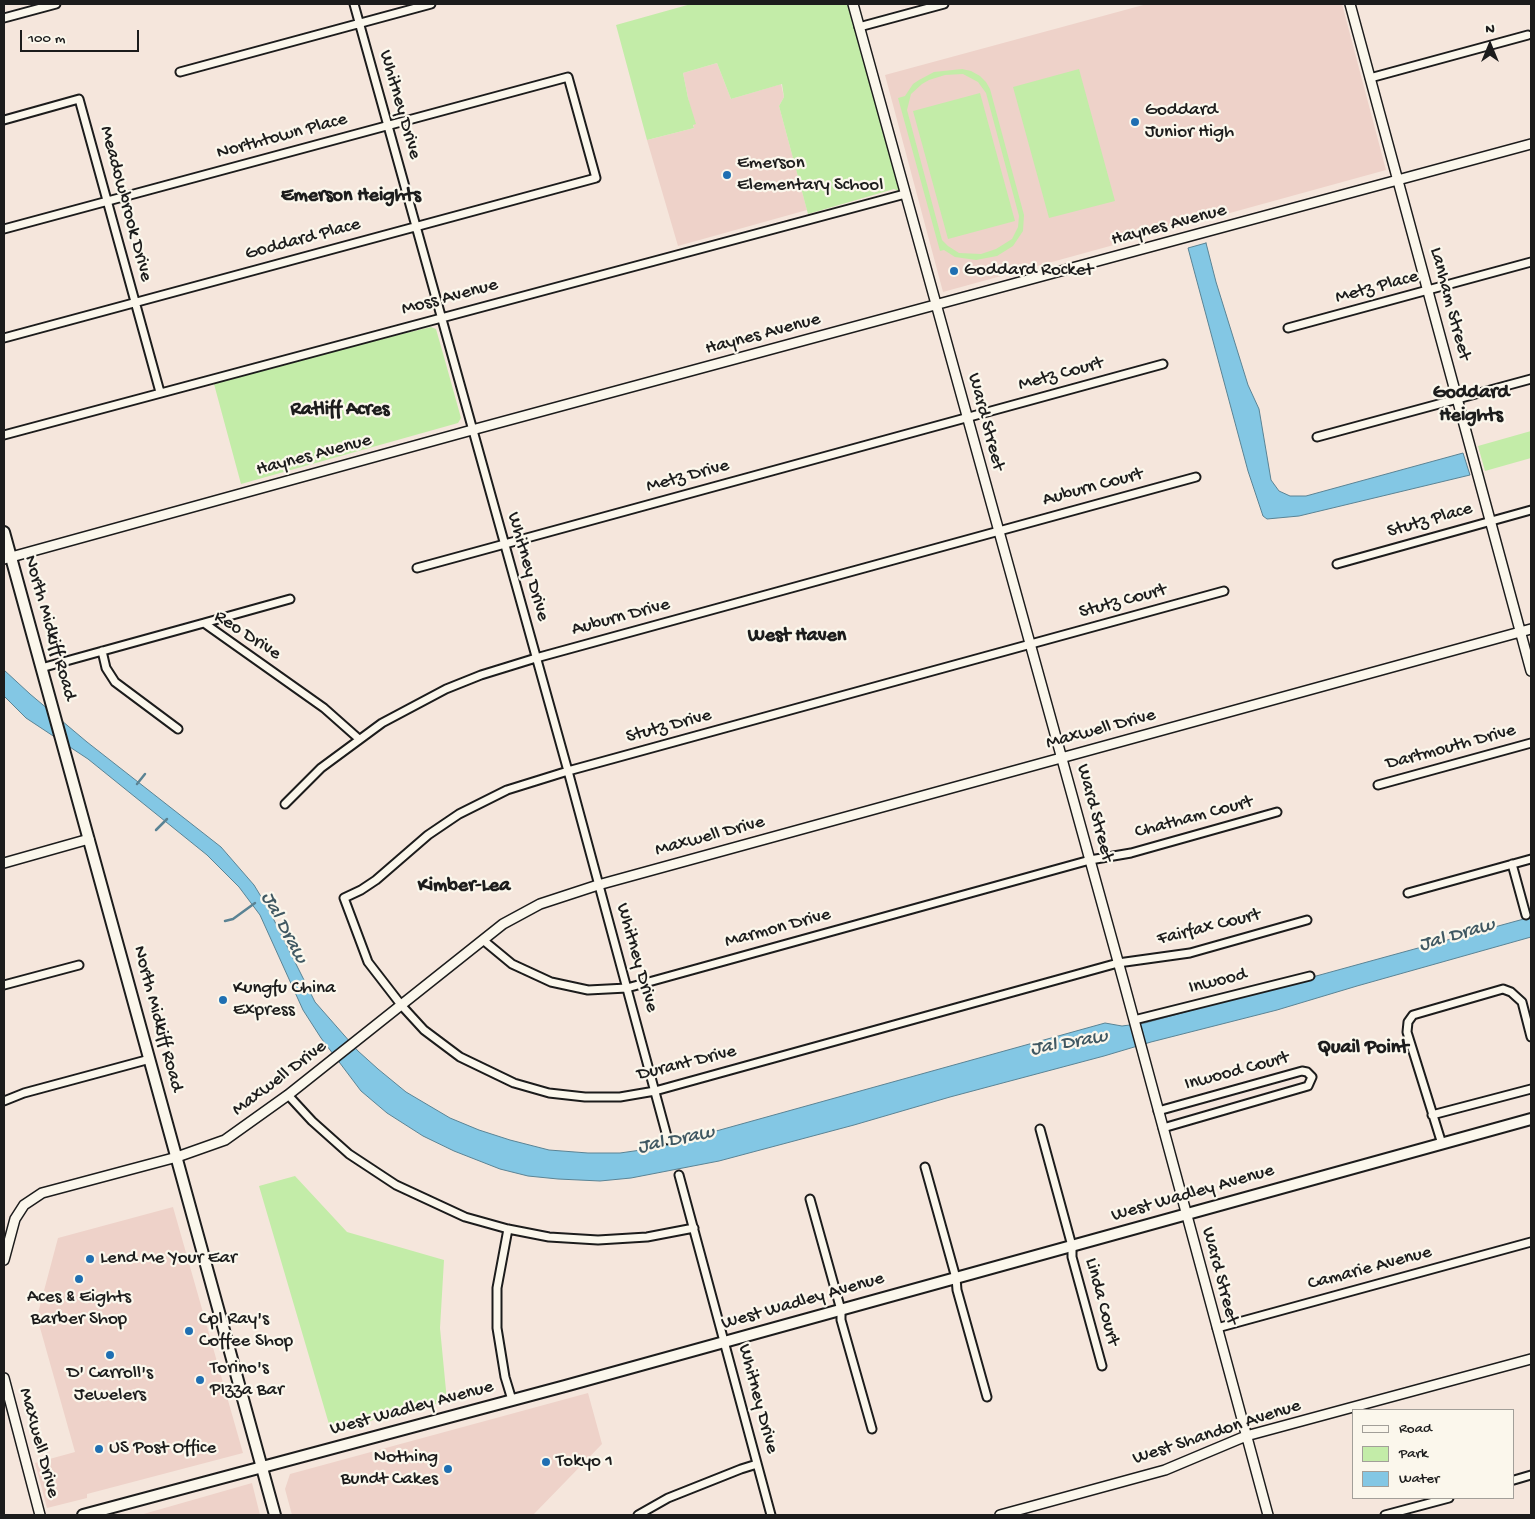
<!DOCTYPE html>
<html>
<head>
<meta charset="utf-8">
<style>
	body { margin:0 }
	#map { position:relative; width:1535px; height:1519px; overflow:hidden; background:#f5e6dc; font-family:"Gochi Hand",sans-serif }
	canvas { display:block }
	.frame { position:absolute; inset:0; border:5px solid #1c1c1c; pointer-events:none }
	.legend { position:absolute; left:1352px; top:1409px; width:162px; height:90px; box-sizing:border-box; background:#fbf7ec; border:1px solid #a29f99; margin:0; padding:6px 9px; list-style:none; font-size:15px; color:#1c1c1c }
	.legend li { display:flex; align-items:center; gap:10px; height:25px }
	.legend b { width:25px; border:1px solid #a29f99 }
	.north { position:absolute; left:1465px; top:20px; width:50px; height:50px; -webkit-text-stroke:4px #fbf7ec; paint-order:stroke; rotate:0deg; font-size:14px; font-weight:700; line-height:20px; text-align:center; color:#1c1c1c }
	.north::after { content:''; display:block; margin:auto; width:18px; height:22px; background:#1c1c1c; clip-path:polygon(50% 0,100% 100%,50% 72%,0 100%) }
	.scale { position:absolute; left:20px; top:30px; width:119px; height:22px; box-sizing:border-box; border:2px solid #1c1c1c; border-top:0; padding-left:6px; font-size:15px; line-height:18px; white-space:nowrap; color:#1c1c1c; -webkit-text-stroke:4px #fbf7ec; paint-order:stroke }
</style>
</head>
<body>
<div id="map">
<canvas width="1535" height="1519"></canvas>
<div class="frame"></div>
<ul class="legend">
<li><b style="height:6px;background:#fbf7ec"></b>Road</li>
<li><b style="height:14px;background:#c3eca8"></b>Park</li>
<li><b style="height:14px;background:#83c7e4"></b>Water</li>
</ul>
<div class="north">N</div>
<div class="scale">100 m</div>
</div>
<script>
const context = document.querySelector('canvas').getContext('2d');
context.lineJoin = 'round';
function fillPath(path, color) {
  context.fillStyle = color;
  context.fill(path, 'evenodd');
}
function poly(rows) {
  const path = new Path2D();
  for (const r of rows) {
    path.moveTo(r[0], r[1]);
    for (let i = 2; i < r.length; i += 2) path.lineTo(r[i], r[i + 1]);
  }
  return path;
}
function stroke(path, color, width, dash) {
  context.strokeStyle = color;
  context.lineWidth = width;
  context.lineCap = dash ? 'butt' : 'round';
  context.setLineDash(dash || []);
  context.stroke(path);
}
function label(font, color, halo, rows, align = 'center') {
  context.font = font + ' "Gochi Hand",sans-serif';
  context.lineWidth = 4.5;
  context.setLineDash([]);
  context.textBaseline = 'middle';
  context.strokeStyle = halo;
  context.fillStyle = color;
  for (const [text, x, y, turn = 0] of rows) {
    context.save();
    context.translate(x, y);
    context.rotate((+turn || 0) * Math.PI / 180);
    context.textAlign = isNaN(turn) ? turn : align;
    if (halo) context.strokeText(text, 0, 0);
    context.fillText(text, 0, 0);
    context.restore();
  }
}
fillPath(poly([
	[1147,4,1342,4,1386,170,943,292,885,75],
	[717,63,731,99,781,84,784,97,779,106,807,210,678,246,647,140,694,128,683,73],
	[173,1207,243,1453,87,1494,87,1498,47,1508,35,1463,75,1452,37,1317,58,1238],
	[588,1393,602,1444,533,1515,292,1515,285,1489,290,1474],
	[252,1483,260,1515,140,1515]
]), '#eed2c9');
fillPath(poly([
	[691,4,852,4,905,194,894,189,808,214,779,106,784,97,782,84,731,99,717,63,683,73,688,98,696,124,693,125,694,128,647,140,616,25],
	[962,69,971,71,980,76,986,82,990,89,1024,215,1023,231,1013,246,997,256,976,260,955,257,944,250,940,251,898,98,905,96,913,84,919,80,934,72],
	[963,74,978,82,986,93,1019,216,1018,227,1012,239,996,249,981,254,959,253,948,246,942,240,907,110,911,94,922,84,929,80,945,75],
	[1079,69,1115,201,1049,218,1013,87],
	[980,93,1015,221,948,239,913,111],
	[431,327,436,329,444,357,461,418,458,423,241,484,214,384,344,348],
	[1531,431,1531,458,1485,471,1478,446],
	[295,1176,347,1232,444,1260,440,1328,447,1401,331,1431,259,1186]
]), '#c3eca8');
const water = poly([
	[1206,243,1216,282,1248,385,1259,409,1271,480,1279,491,1290,496,1306,496,1463,453,1470,475,1299,516,1267,519,1263,516,1248,471,1188,248,1206,243],
	[4,670,30,694,87,742,221,847,254,885,268,908,315,1002,358,1051,378,1069,406,1092,450,1118,479,1130,510,1140,549,1150,588,1153,620,1153,655,1148,1105,1023,1122,1026,1145,1023,1531,917,1531,937,1357,986,1277,1010,1151,1042,1104,1056,950,1097,854,1125,719,1161,631,1178,600,1181,558,1179,528,1176,500,1169,454,1151,423,1136,387,1113,361,1091,321,1038,303,1010,260,915,239,887,207,855,88,759,26,718,4,696,4,670]
]);
fillPath(water, '#83c7e4');
stroke(water, '#5a8394', 1);
stroke(poly([
	[137,784,145,774],
	[156,830,167,819],
	[225,921,233,919,255,903]
]), '#5a8394', 2.5);
const minor = poly([
	[354,4,568,771,668,1140],
	[4,18,56,4],
	[859,27,944,4],
	[180,72,431,4],
	[1370,78,1528,35],
	[4,120,79,99,160,392],
	[4,229,568,77,596,178,4,338],
	[1288,328,1531,262],
	[4,435,905,194],
	[1317,437,1531,379],
	[1337,564,1531,510],
	[417,568,1163,364],
	[1224,591,568,771,507,790,459,814,428,835,376,880,361,890,344,898,368,962,402,1006,424,1030,460,1057,514,1083,549,1093,585,1097,620,1097,655,1091,1118,963,1190,953,1307,920],
	[204,623,290,599],
	[102,651,106,668,115,682,178,729],
	[41,668,204,623,324,708,359,739],
	[1378,785,1531,743],
	[285,804,321,768,382,723,446,689,481,675,536,658,1196,477],
	[1512,864,1526,915],
	[1408,893,1531,859],
	[483,940,512,964,551,982,588,990,627,988,1090,860,1131,853,1277,812],
	[4,985,79,965],
	[1134,1020,1310,976],
	[288,1095,312,1121,349,1154,396,1185,465,1217,508,1229,549,1237,598,1240,647,1237,694,1228],
	[4,1101,24,1093,150,1059],
	[1158,1111,1302,1071,1307,1072,1312,1077,1308,1086,1163,1128],
	[1432,1115,1531,1089],
	[1040,1129,1072,1246,1072,1257,1102,1366],
	[1442,1144,1407,1032,1408,1022,1413,1015,1503,989,1511,992,1522,1002,1531,1037],
	[925,1167,956,1278,957,1290,987,1397],
	[679,1175,771,1515],
	[810,1199,841,1310,841,1320,872,1429],
	[508,1229,497,1288,497,1328,505,1377,512,1400],
	[1217,1328,1531,1242],
	[1514,1480,1531,1475],
	[638,1515,668,1498,741,1469,757,1464],
	[1385,1515,1449,1498]
]);
const tertiary = poly([
	[853,4,1124,983,1268,1515],
	[1350,4,1531,671],
	[4,559,472,430,1531,144],
	[4,863,89,839],
	[4,1260,15,1219,24,1205,42,1193,177,1157,225,1140,288,1095,503,924,540,904,598,885,1531,629],
	[4,1378,40,1515],
	[1000,1515,1165,1470,1246,1436,1531,1359]
]);
const secondary = poly([
	[4,532,275,1515],
	[83,1515,565,1386,1531,1119]
]);
stroke(minor, '#1c1c1c', 11);
stroke(tertiary, '#1c1c1c', 12);
stroke(secondary, '#1c1c1c', 14);
stroke(minor, '#fbf7ec', 7);
stroke(tertiary, '#fbf7ec', 9);
stroke(secondary, '#fbf7ec', 10);
for (const [x, y, r, color] of [
	[1135,122,5,"#1f6fb2"],
	[727,175,5,"#1f6fb2"],
	[954,271,5,"#1f6fb2"],
	[223,1000,5,"#1f6fb2"],
	[90,1259,5,"#1f6fb2"],
	[79,1279,5,"#1f6fb2"],
	[189,1331,5,"#1f6fb2"],
	[110,1355,5,"#1f6fb2"],
	[200,1380,5,"#1f6fb2"],
	[99,1449,5,"#1f6fb2"],
	[546,1462,5,"#1f6fb2"],
	[448,1469,5,"#1f6fb2"]
]) {
  const dot = new Path2D();
  dot.arc(x, y, r, 0, 2 * Math.PI);
  context.fillStyle = color;
  context.fill(dot);
  stroke(dot, '#fbf7ec', 2);
}
label('19px', '#1c1c1c', '#fbf7ec', [
	["Whitney Drive",399,105,74],
	["Northtown Place",282,137,-15],
	["Meadowbrook Drive",125,204,75],
	["Haynes Avenue",1169,226,-15],
	["Goddard Place",303,240,-15],
	["Metz Place",1377,288,-15],
	["Moss Avenue",450,298,-15],
	["Lanham Street",1449,304,75],
	["Haynes Avenue",763,335,-15],
	["Metz Court",1061,375,-15],
	["Ward Street",985,422,75],
	["Haynes Avenue",314,456,-15],
	["Metz Drive",688,477,-15],
	["Auburn Court",1093,488,-15],
	["Stutz Place",1430,521,-16],
	["Whitney Drive",527,567,74],
	["Stutz Court",1123,602,-15],
	["Auburn Drive",621,618,-15],
	["North Midkiff Road",49,628,74],
	["Reo Drive",247,636,33],
	["Stutz Drive",669,727,-15],
	["Maxwell Drive",1101,730,-15],
	["Dartmouth Drive",1451,748,-15],
	["Ward Street",1094,813,75],
	["Chatham Court",1194,818,-15],
	["Maxwell Drive",710,837,-15],
	["Fairfax Court",1209,928,-14],
	["Marmon Drive",778,929,-15],
	["Whitney Drive",636,958,74],
	["Inwood",1218,982,-14],
	["North Midkiff Road",157,1019,75],
	["Durant Drive",687,1064,-14],
	["Inwood Court",1237,1072,-15],
	["Maxwell Drive",280,1079,-37],
	["West Wadley Avenue",1193,1194,-16],
	["Camarie Avenue",1370,1269,-15],
	["Ward Street",1219,1276,75],
	["West Wadley Avenue",803,1302,-16],
	["Linda Court",1101,1302,75],
	["Whitney Drive",757,1399,75],
	["West Wadley Avenue",412,1409,-15],
	["West Shandon Avenue",1217,1433,-18],
	["Maxwell Drive",38,1443,75]
]);
label('19px', '#1c1c1c', '#fbf7ec', [
	["Goddard",1145,111],
	["Junior High",1145,133],
	["Emerson",737,164],
	["Elementary School",737,186],
	["Goddard Rocket",964,271],
	["Kungfu China",233,989],
	["Express",233,1011],
	["Lend Me Your Ear",100,1259],
	["Aces & Eights",79,1298,"center"],
	["Barber Shop",79,1320,"center"],
	["Cpl Ray's",199,1320],
	["Coffee Shop",199,1342],
	["Torino's",210,1369],
	["PIzza Bar",210,1391],
	["D' Carroll's",110,1374,"center"],
	["Jewelers",110,1396,"center"],
	["US Post Office",109,1449],
	["Nothing",438,1458,"right"],
	["Bundt Cakes",438,1480,"right"],
	["Tokyo 1",556,1462]
], 'left');
label('bold 20px', '#1c1c1c', '#fbf7ec', [
	["Emerson Heights",351,197],
	["Goddard",1471,394],
	["Heights",1471,417],
	["Ratliff Acres",340,411],
	["West Haven",797,637],
	["Kimber-Lea",464,887],
	["Quail Point",1363,1049]
]);
label('italic 20px', '#405862', '#fbf7ec', [
	["Jal Draw",283,928,62],
	["Jal Draw",1457,936,-16],
	["Jal Draw",1069,1044,-10],
	["Jal Draw",676,1141,-12]
]);
</script>
</body>
</html>
